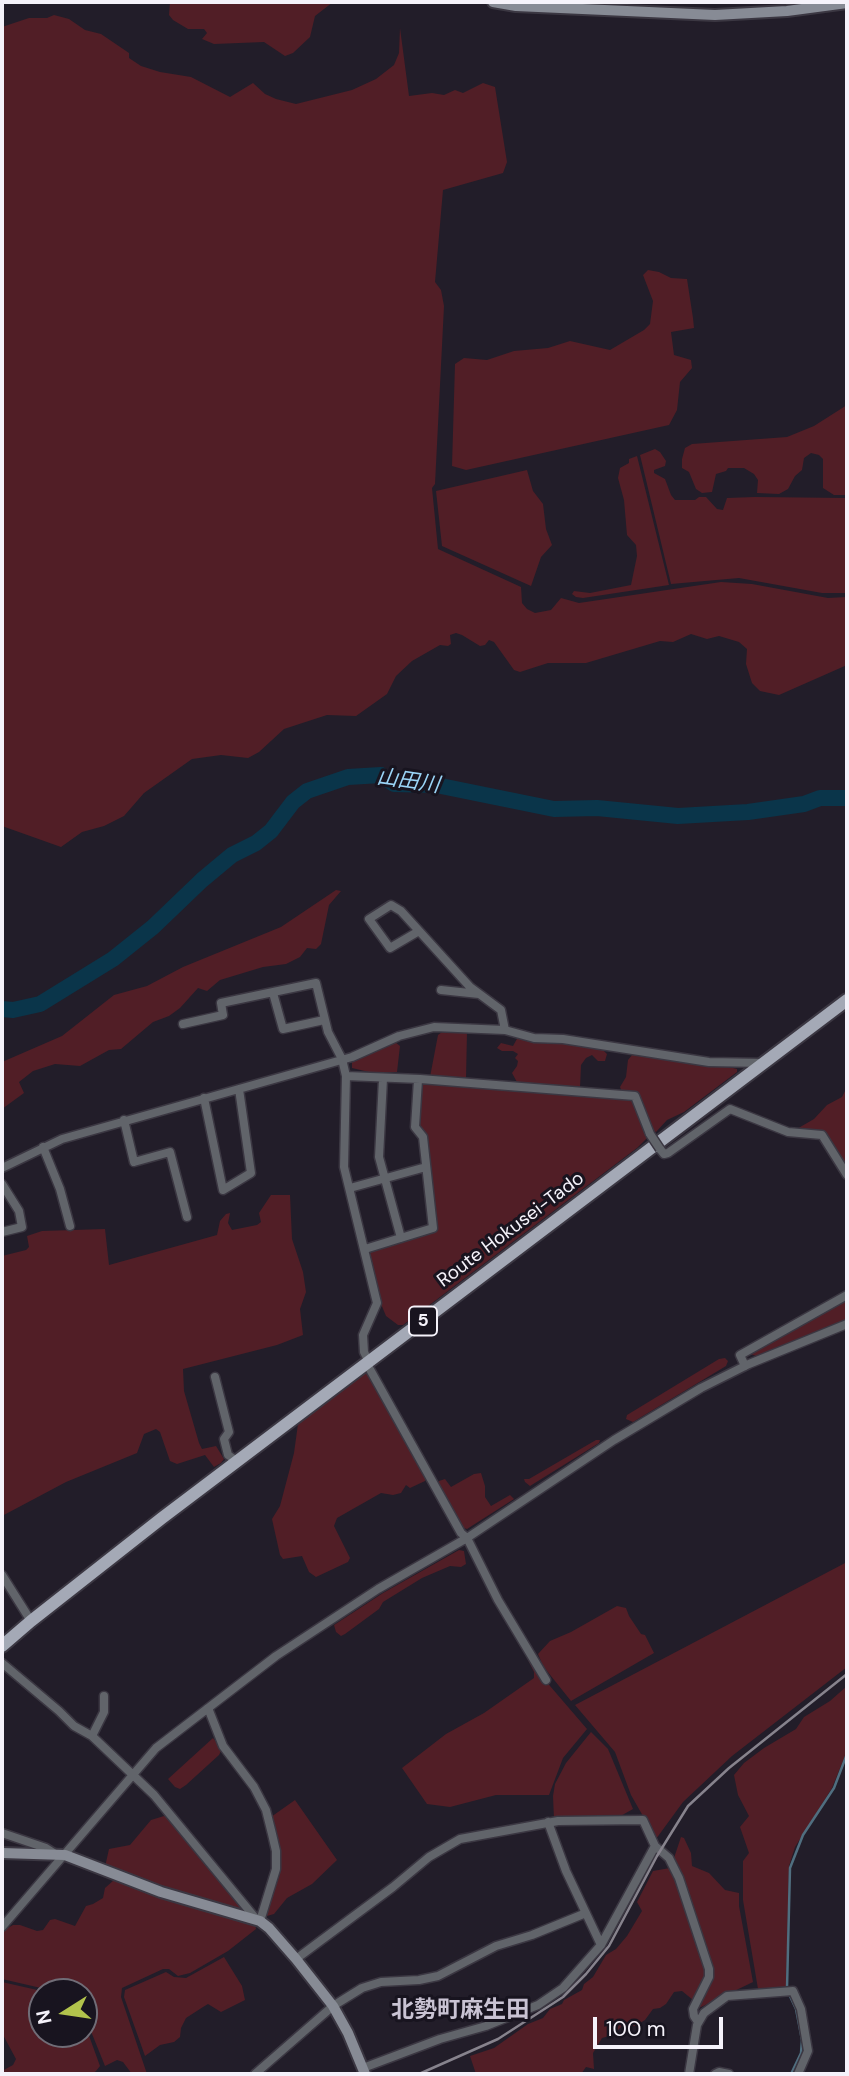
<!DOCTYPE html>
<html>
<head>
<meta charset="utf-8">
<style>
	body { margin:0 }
	#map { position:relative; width:849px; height:2076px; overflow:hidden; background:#221d29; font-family:"DM Sans",sans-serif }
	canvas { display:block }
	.frame { position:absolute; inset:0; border:4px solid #f5f2fa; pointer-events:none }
	.north { position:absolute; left:28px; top:1978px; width:70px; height:70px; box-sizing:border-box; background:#18141f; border:2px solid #706d77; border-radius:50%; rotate:258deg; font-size:19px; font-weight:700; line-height:28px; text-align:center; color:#f5f2fa }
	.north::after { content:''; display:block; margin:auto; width:24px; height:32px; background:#b2c34c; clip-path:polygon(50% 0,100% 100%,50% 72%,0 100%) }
	.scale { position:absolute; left:593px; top:2017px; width:130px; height:32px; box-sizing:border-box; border:4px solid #f5f2fa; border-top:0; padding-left:9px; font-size:21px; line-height:24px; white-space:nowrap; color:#f5f2fa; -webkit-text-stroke:5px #18141f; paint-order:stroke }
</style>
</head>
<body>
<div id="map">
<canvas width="849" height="2076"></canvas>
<div class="frame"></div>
<div class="north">N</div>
<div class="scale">100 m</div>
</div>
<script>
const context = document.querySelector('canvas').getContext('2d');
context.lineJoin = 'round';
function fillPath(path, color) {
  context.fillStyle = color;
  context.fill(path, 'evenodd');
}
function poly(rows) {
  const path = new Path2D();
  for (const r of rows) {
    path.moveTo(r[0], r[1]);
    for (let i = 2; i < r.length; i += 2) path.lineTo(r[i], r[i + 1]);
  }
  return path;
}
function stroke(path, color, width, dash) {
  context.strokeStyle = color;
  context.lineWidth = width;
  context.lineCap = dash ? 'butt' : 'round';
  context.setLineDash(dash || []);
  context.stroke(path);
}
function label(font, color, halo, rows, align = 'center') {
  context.font = font + ' "DM Sans","Noto Sans JP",sans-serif';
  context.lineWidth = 6;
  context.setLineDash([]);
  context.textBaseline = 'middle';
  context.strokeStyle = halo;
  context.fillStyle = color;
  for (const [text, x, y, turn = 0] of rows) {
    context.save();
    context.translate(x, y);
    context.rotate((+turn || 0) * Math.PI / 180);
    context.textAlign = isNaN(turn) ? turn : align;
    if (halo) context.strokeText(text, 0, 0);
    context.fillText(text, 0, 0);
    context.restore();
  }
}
fillPath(poly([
	[170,2,333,2,315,16,310,37,293,53,285,56,264,42,214,44,202,39,207,33,204,29,188,29,173,20,169,15],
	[54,15,69,19,85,30,101,34,129,53,129,58,141,66,160,72,191,77,230,97,253,83,265,94,276,99,296,104,352,90,376,79,394,65,399,53,400,28,409,96,432,93,444,95,455,90,463,93,483,83,495,87,507,162,503,173,443,190,435,282,441,290,444,306,435,484,432,488,438,549,521,587,522,603,527,609,535,613,551,610,561,598,579,603,721,582,752,584,828,598,847,597,847,665,779,695,760,691,752,683,746,664,747,649,739,642,719,636,707,639,691,634,673,642,660,641,586,663,548,663,520,672,514,670,494,642,489,640,485,645,480,646,462,635,456,633,450,635,451,644,448,646,440,645,412,661,396,676,387,694,356,716,327,715,284,729,259,752,248,758,221,755,192,759,144,793,124,816,104,826,82,832,61,847,2,826,2,27,29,18,47,18],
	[648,270,659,272,671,278,687,279,693,318,694,328,671,332,674,355,691,360,692,368,680,382,677,410,669,425,466,470,452,466,455,364,464,358,487,360,514,351,548,348,570,341,610,350,644,330,650,324,653,301,643,275],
	[847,405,847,495,834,495,823,488,823,459,819,455,811,453,804,458,802,470,795,476,788,489,779,494,757,493,758,480,754,474,744,468,728,468,726,471,716,474,712,492,702,493,696,489,689,472,682,468,682,459,685,448,692,444,787,437,814,426],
	[655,449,660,452,666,461,665,466,654,470,654,473,665,479,671,495,675,500,695,500,699,497,706,497,717,509,723,510,727,498,755,497,847,498,847,593,822,593,739,578,671,584,640,455],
	[637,456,669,585,583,598,576,597,572,594,574,591,590,593,631,585,637,556,636,545,627,535,624,500,618,478,620,468,629,463,629,459],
	[527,470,533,491,543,504,546,529,552,545,541,557,531,586,442,546,436,491],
	[336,890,341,891,329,905,321,944,316,949,307,948,300,957,286,964,263,967,220,980,207,991,198,988,180,1008,169,1016,153,1022,121,1049,109,1050,80,1066,55,1064,33,1071,19,1082,24,1093,2,1109,2,1062,62,1036,114,995,147,986,183,967,281,927],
	[465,1031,467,1032,466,1079,430,1077,438,1035,442,1032],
	[518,1037,602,1049,607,1054,605,1061,598,1061,592,1055,586,1058,581,1065,580,1088,518,1084,512,1073,517,1066,518,1061,515,1058,518,1054,513,1051,502,1051,497,1048,501,1043,513,1046],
	[395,1042,400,1046,397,1072,373,1073,352,1068,352,1062],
	[637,1054,733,1068,737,1069,737,1072,684,1112,667,1120,656,1132,652,1131,640,1100,622,1092,620,1087,626,1077,628,1060,632,1055],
	[420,1082,631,1099,648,1137,637,1148,403,1325,398,1325,386,1316,381,1304,370,1254,371,1250,436,1230,418,1125],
	[847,1087,847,1172,823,1134,795,1130,814,1119,827,1105,842,1097],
	[271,1195,290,1195,292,1239,303,1272,306,1292,300,1309,303,1335,277,1345,183,1369,184,1391,199,1443,202,1449,216,1446,224,1459,221,1463,214,1467,205,1455,177,1464,170,1461,160,1432,156,1429,144,1434,137,1453,66,1482,2,1516,2,1256,26,1250,29,1247,27,1236,42,1231,105,1229,109,1265,217,1235,220,1221,226,1214,230,1213,228,1223,232,1230,257,1225,261,1222,259,1213],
	[847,1297,847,1319,756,1356,748,1353],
	[725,1358,728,1361,726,1366,633,1422,626,1419,627,1415,719,1359],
	[367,1370,426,1476,425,1481,410,1488,406,1485,401,1493,393,1495,381,1493,337,1518,334,1526,350,1558,348,1562,316,1577,309,1572,302,1556,283,1559,280,1555,272,1519,280,1506,294,1453,298,1424],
	[596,1440,600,1440,599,1443,530,1486,525,1482,524,1479,529,1479],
	[481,1473,485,1486,485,1497,491,1506,510,1495,514,1499,467,1529,461,1527,438,1485,439,1481,445,1479,451,1487,474,1474],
	[459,1550,464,1551,466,1564,461,1567,450,1566,422,1578,383,1602,379,1609,345,1634,341,1636,336,1632,334,1625,383,1593],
	[847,1562,847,1667,732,1756,683,1802,656,1839,631,1795,615,1752,575,1705],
	[617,1606,626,1608,629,1616,641,1634,645,1635,654,1653,571,1701,543,1666,538,1654,550,1641,571,1632],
	[526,1656,529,1656,544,1679,587,1729,563,1758,549,1795,496,1795,450,1807,427,1804,402,1768,446,1734,484,1713,534,1678,534,1672],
	[847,1686,847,1751,832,1788,795,1847,789,1866,786,1988,758,1989,743,1900,743,1861,749,1853,740,1827,749,1816,738,1795,734,1775,744,1763,764,1748,796,1729,804,1717,830,1701],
	[591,1732,608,1749,633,1809,617,1818,567,1816,554,1819,553,1796,555,1784,566,1763],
	[213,1738,222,1749,219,1755,186,1785,180,1789,175,1787,168,1779],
	[295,1800,337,1860,312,1884,287,1898,274,1914,267,1916,266,1912,280,1874,279,1853,271,1817],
	[164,1816,169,1818,248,1912,109,1871,105,1867,109,1849,130,1845,151,1820],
	[681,1837,684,1838,691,1853,692,1866,709,1873,725,1890,739,1893,739,1906,753,1982,699,2008,696,2005,710,1981,673,1861],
	[670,1868,673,1871,707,1969,706,1978,693,2000,682,1991,674,1992,666,2004,660,2008,653,2009,645,2020,635,2026,622,2026,613,2035,602,2038,593,2053,594,2069,586,2067,581,2074,534,2074,519,2072,476,2074,470,2056,494,2048,528,2024,543,2018,550,2009,562,2004,564,2000,582,1990,584,1984,593,1977,606,1955,616,1949,627,1936,642,1911,637,1902,653,1871],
	[114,1880,255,1924,256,1929,228,1951,190,1973,178,1976,169,1969,163,1969,122,1988,121,1997,147,2074,132,2074,123,2062,117,2060,105,2066,86,2019,84,1992,54,1991,2,1979,2,1933,6,1929,13,1925,20,1925,37,1931,43,1930,50,1920,55,1919,75,1926,86,1906,93,1904,103,1898,105,1888],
	[224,1957,242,1986,245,2000,221,2012,208,2004,203,2007,186,2018,181,2028,180,2037,174,2042,160,2045,145,2056,124,1997,125,1990,166,1972,174,1977,186,1978],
	[2,1982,46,1992,42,1992,42,2034,84,2034,84,2022,100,2066,96,2071,92,2074,2,2074,2,2071,13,2065,16,2059,2,2033]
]), '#511e26');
stroke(poly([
	[787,1988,790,1868,803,1835,834,1788,847,1754],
	[789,1994,796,2009,802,2040,801,2053,791,2074]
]), '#506e7f', 2.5);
stroke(poly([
	[2,1009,13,1010,40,1004,113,959,153,927,202,880,232,855,256,843,271,831,293,802,307,791,348,777,381,775,394,784,436,785,554,809,597,808,678,816,748,812,804,804,820,798,847,798]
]), '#0a354a', 16);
const street = poly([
	[419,931,390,948,369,919,391,905,401,911,470,987,501,1010,505,1030],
	[441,990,479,994],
	[273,993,283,1029,324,1020],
	[183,1024,223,1015,221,1003,316,983,328,1032,342,1059,346,1076,420,1079,635,1096,650,1134],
	[346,1076,344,1167,377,1303,363,1335,364,1352,369,1362],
	[383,1079,379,1157,401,1238],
	[204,1098,223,1190,251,1173,239,1089],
	[124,1120,134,1162,170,1152,187,1217],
	[43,1147,60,1189,70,1226],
	[660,1149,664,1154,668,1153,730,1109,788,1132,822,1135,847,1175],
	[2,1168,62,1139,352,1057,399,1036,434,1027,505,1030,534,1038,563,1039,709,1062,763,1063],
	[2,1184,19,1211,22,1227,2,1232],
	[350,1188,426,1167],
	[365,1249,433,1228,423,1137,415,1127,418,1080],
	[367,1364,461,1533,467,1538,498,1600,546,1680],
	[745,1366,740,1355,847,1295],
	[215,1377,229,1432,224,1439,228,1455,237,1461],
	[2,1575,31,1621],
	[2,1663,59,1711,74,1726,92,1736],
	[104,1696,104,1712,92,1736,154,1795,257,1920],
	[208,1708,223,1746,254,1787,266,1810,272,1834,276,1851,276,1869,260,1921],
	[548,1822,566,1871,601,1945],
	[2,1833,46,1848,57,1855],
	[2,1927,156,1748,276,1656,378,1589,467,1538,614,1440,701,1388,749,1364,847,1324],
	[296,1959,393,1887,429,1857,460,1839,558,1821,643,1820,655,1846,669,1858,679,1878,709,1969,709,1977,693,2009,694,2016,698,2022],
	[363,2068,440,2039,486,2026,538,2005,563,1988,601,1945,655,1846],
	[255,2074,333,2006,362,1988,381,1982,419,1980,438,1976,496,1946,532,1935,586,1913],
	[689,2074,697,2025,704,2013,727,1996,793,1991,801,2009,808,2051,798,2074],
	[715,2074,719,2072,729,2074]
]);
const secondary = poly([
	[493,2,516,6,715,15,787,11,847,3],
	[2,1853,65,1855,161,1892,260,1921,269,1928,296,1959,333,2006,348,2033,365,2074]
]);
const primary = poly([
	[2,1646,31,1621,162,1518,847,1000]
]);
stroke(street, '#3b3742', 11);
stroke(secondary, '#3b3742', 14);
stroke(primary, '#3b3742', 16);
stroke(street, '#61646a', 8);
stroke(secondary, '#878b95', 10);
stroke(primary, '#a4a9b6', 12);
stroke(poly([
	[419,2074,498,2039,563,1997,586,1974,609,1946,657,1856,688,1806,729,1768,847,1674]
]), '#87838d', 2.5);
const streetBridge = poly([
	[650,1134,660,1149]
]);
stroke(streetBridge, '#3b3742', 11, []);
stroke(streetBridge, '#61646a', 8);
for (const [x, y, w] of [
	[423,1321,28]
]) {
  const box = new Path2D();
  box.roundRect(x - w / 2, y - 14.5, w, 29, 5);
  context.fillStyle = '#18141f';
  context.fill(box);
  stroke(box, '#f5f2fa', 2);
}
label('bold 18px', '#f5f2fa', null, [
	["5",423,1321]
]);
label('19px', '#f5f2fa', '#18141f', [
	["Route Hokusei-Tado",511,1230,-37]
]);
label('italic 21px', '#9ad4f6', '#18141f', [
	["山田川",408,782,8]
]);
label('bold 23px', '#c9c3d3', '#18141f', [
	["北勢町麻生田",460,2011]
]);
</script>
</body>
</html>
